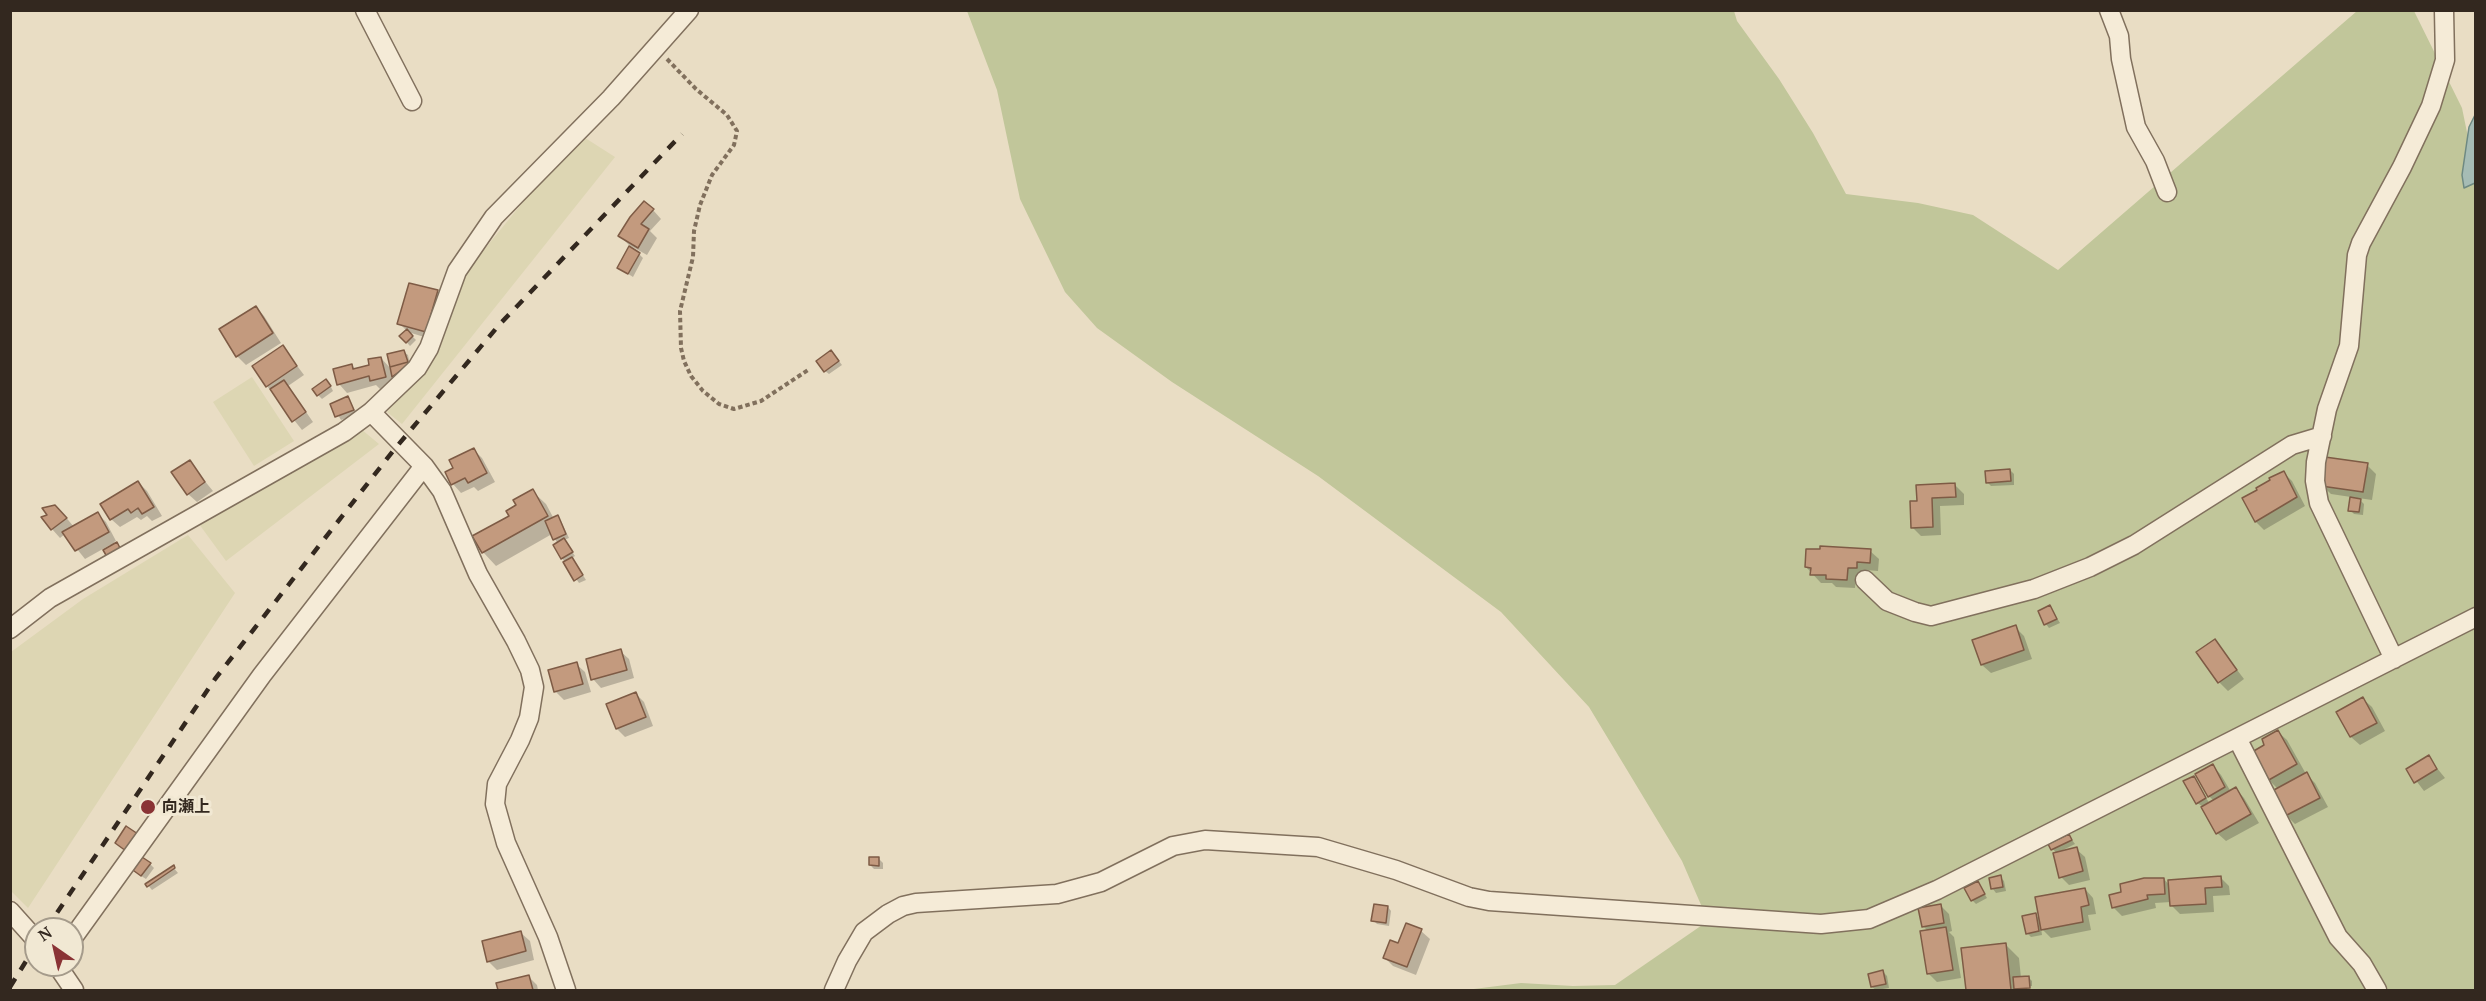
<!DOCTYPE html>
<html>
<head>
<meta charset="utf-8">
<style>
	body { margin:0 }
	#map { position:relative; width:2486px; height:1001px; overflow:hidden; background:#e9ddc4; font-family:"PT Serif",serif }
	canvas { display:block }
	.frame { position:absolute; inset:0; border:12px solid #33281f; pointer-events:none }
	.north { position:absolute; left:24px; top:917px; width:60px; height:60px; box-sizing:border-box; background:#f1e8d3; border:2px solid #a59b8b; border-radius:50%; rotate:326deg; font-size:16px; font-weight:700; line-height:24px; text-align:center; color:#33281f }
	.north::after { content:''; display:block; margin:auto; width:21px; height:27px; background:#8a3335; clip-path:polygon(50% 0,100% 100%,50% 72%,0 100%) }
</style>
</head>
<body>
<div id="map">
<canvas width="2486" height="1001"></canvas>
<div class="frame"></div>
<div class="north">N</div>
</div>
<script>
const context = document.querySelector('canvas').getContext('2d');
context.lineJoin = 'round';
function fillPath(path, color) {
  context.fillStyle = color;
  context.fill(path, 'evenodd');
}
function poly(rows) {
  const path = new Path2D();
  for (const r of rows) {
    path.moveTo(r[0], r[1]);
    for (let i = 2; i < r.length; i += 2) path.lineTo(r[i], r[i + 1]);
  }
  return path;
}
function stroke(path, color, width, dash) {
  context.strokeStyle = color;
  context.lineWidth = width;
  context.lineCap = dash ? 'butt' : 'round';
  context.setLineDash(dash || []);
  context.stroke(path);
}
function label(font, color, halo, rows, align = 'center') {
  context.font = font + ' "PT Serif","Noto Sans JP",serif';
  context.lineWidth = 6;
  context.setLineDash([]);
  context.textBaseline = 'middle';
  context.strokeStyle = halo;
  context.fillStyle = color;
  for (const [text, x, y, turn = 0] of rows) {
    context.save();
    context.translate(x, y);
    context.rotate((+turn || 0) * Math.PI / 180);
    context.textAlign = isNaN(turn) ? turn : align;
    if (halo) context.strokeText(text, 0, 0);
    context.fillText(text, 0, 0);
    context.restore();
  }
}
fillPath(poly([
	[579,134,615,157,402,424,387,412,423,371,446,331,460,279],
	[252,377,294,441,254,466,213,402],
	[361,429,379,444,226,561,199,524],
	[188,535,235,593,28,908,11,891,11,652,83,599]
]), '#ddd6b3');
fillPath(poly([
	[967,11,1734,11,1737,21,1779,79,1813,133,1846,194,1918,203,1973,215,2058,270,2357,11,2414,11,2462,108,2475,171,2475,990,1466,990,1521,983,1573,986,1615,985,1708,921,1682,861,1589,707,1501,612,1318,476,1172,382,1097,328,1065,292,1020,199,997,90]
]), '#c1c69a');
const water = poly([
	[2475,115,2475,183,2464,188,2462,175,2469,127,2475,115]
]);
fillPath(water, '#a6bcb5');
stroke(water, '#6e8982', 1.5);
fillPath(poly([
	[653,210,661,219,650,231,657,238,647,255,629,245,620,236],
	[637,252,643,258,633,277,619,268],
	[437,291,446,300,434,340,408,332,416,340,410,346,401,336,407,331,399,323],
	[256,307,264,316,281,343,246,365,237,356,221,329],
	[283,347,304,375,288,386,313,422,302,430,267,386],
	[404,352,408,355,411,369,397,380,391,374,393,385,380,389,376,385,347,393,339,384,352,365,356,370,371,366,381,358,392,370],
	[835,356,842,365,829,374,825,371],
	[330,385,333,391,322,399,318,395],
	[348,398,357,414,341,420,332,405],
	[473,449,482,458,495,482,478,491,474,487,461,493,453,484,447,473,455,468],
	[189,462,213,491,197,502,188,494],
	[2367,465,2376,474,2372,500,2358,498,2364,504,2363,515,2354,514,2350,510,2351,497,2331,494,2322,485],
	[2010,470,2014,474,2014,485,1991,486,1987,482],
	[2283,472,2292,481,2305,506,2264,530,2256,522,2260,490],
	[138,482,147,491,162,516,152,521,147,516,141,520,137,517,120,527,111,519],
	[1955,485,1964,494,1964,505,1940,506,1941,535,1921,536,1913,528,1918,502],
	[532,491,546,504,554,519,558,517,561,521,569,538,564,540,575,556,572,558,586,580,579,583,562,558,558,544,552,534,496,566,483,552],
	[98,514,106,522,116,541,114,542,120,548,111,547,110,545,85,559,65,534,60,538,52,529,64,515,74,527],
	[1870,551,1879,559,1878,571,1865,570,1865,576,1856,576,1855,588,1836,587,1832,583,1821,583,1806,567],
	[2050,607,2060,623,2049,628,2046,624],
	[2015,627,2024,636,2032,659,1991,673,1982,665,1974,641],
	[2215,641,2244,679,2228,691,2219,682],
	[620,651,629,659,634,678,601,688,593,679],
	[576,664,585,672,591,692,564,700,555,691],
	[636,694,644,702,653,726,625,737,617,729],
	[2363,699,2372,707,2385,731,2360,745,2351,737,2338,712],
	[2278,732,2287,740,2306,774,2315,783,2328,807,2295,824,2286,815,2278,789,2269,780,2266,746],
	[2428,757,2445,778,2424,791,2408,770],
	[2213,766,2221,775,2231,792,2236,789,2244,798,2259,823,2226,841,2217,833,2202,806,2197,803,2193,778,2210,804,2214,801,2209,796],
	[2069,836,2075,844,2059,852,2076,849,2085,857,2090,880,2069,885,2061,877,2057,854,2050,845],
	[879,859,883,863,883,869,874,869,870,865],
	[150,864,154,868,146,879,135,872],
	[173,867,178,873,152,890,147,884],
	[2000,877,2004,881,2006,891,1996,893,1993,889],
	[2220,877,2229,886,2230,895,2213,896,2214,912,2180,914,2172,906,2171,902,2155,903,2156,908,2122,916,2113,907,2164,879,2170,886],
	[1978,883,1987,898,1976,904,1972,900],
	[2085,889,2093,898,2096,914,2088,915,2091,930,2051,938,2041,928,2042,935,2031,937,2027,933,2035,915,2041,920],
	[1940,905,1949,914,1952,931,1949,932,1954,937,1961,978,1937,982,1928,973,1928,931,1923,926],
	[1388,907,1391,911,1389,926,1377,924,1373,920],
	[1407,925,1421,931,1430,939,1416,975,1393,966,1385,958,1399,945],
	[521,933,530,941,534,960,497,970,488,961],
	[2006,945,2019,958,2021,978,2028,977,2032,981,2032,986,2022,987,2022,990,2033,990,1968,990,1963,949],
	[1883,972,1887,976,1889,988,1876,990,1872,987,1870,975],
	[528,976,537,985,538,990,500,990,498,984]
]), '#0003');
const building = poly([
	[644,201,654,209,641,224,649,229,638,248,618,236,630,217,644,201],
	[629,246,640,253,628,274,617,268,629,246],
	[409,283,438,290,426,332,397,324,409,283],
	[256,306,273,333,236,357,219,329,256,306],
	[407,329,413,336,406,343,399,336,407,329],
	[283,345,297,366,266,387,252,366,283,345],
	[404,350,408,362,390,367,387,354,404,350],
	[831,350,839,361,824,372,816,361,831,350],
	[381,357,386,377,370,381,369,376,337,385,333,369,352,364,353,369,369,365,368,359,381,357],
	[408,362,408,365,392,377,390,367,408,362],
	[326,379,331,386,317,396,312,389,326,379],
	[284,380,306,412,292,422,270,389,284,380],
	[348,396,354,410,335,417,330,404,348,396],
	[474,448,487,473,468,483,465,478,451,485,445,472,453,468,449,460,474,448],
	[2325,457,2368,463,2363,492,2321,486,2325,457],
	[190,460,205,482,187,495,171,472,190,460],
	[2010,469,2011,481,1986,483,1985,471,2010,469],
	[2284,471,2297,497,2255,522,2242,498,2257,490,2256,488,2270,480,2269,478,2284,471],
	[138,481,154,507,142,514,138,508,131,513,128,509,110,520,100,504,138,481],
	[1955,483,1956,497,1932,498,1933,527,1911,528,1910,501,1917,501,1916,485,1955,483],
	[533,489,548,516,482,553,472,536,509,516,506,511,516,505,513,500,533,489],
	[2350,497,2361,499,2359,512,2348,511,2350,497],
	[55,505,67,518,51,530,41,517,47,515,42,508,55,505],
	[98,512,109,532,75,551,62,532,98,512],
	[558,515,566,534,553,540,545,521,558,515],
	[564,538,573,552,561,559,553,545,564,538],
	[117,542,123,554,110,562,103,550,117,542],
	[1820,546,1871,549,1870,563,1857,562,1857,568,1848,568,1847,580,1826,579,1826,575,1810,575,1811,568,1805,567,1806,549,1820,549,1820,546],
	[572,557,583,575,574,581,563,562,572,557],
	[2050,605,2057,619,2044,625,2038,611,2050,605],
	[2016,625,2024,650,1981,665,1972,640,2016,625],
	[2215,639,2237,670,2218,683,2196,652,2215,639],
	[621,649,627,670,591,680,586,659,621,649],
	[577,662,583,684,554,692,548,670,577,662],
	[636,692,646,717,616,729,606,704,636,692],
	[2363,697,2377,723,2350,737,2336,712,2363,697],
	[2278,730,2297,764,2267,781,2252,752,2264,745,2262,739,2278,730],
	[2429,755,2437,769,2414,783,2406,769,2429,755],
	[2213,764,2225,787,2208,797,2195,774,2213,764],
	[2307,772,2320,798,2285,816,2272,791,2307,772],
	[2194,776,2206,798,2196,804,2183,781,2194,776],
	[2236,787,2251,814,2216,834,2201,807,2236,787],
	[126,826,138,834,126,851,115,843,126,826],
	[2069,834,2072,840,2051,850,2048,844,2069,834],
	[2077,847,2083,871,2059,878,2053,853,2077,847],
	[139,855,151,863,141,876,130,868,139,855],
	[869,857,879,857,879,866,869,865,869,857],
	[174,865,175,868,147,887,145,884,174,865],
	[2001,875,2003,887,1991,889,1989,878,2001,875],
	[2221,876,2222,887,2205,888,2206,904,2170,906,2168,880,2221,876],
	[2144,878,2164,878,2165,894,2147,895,2148,899,2112,908,2109,895,2121,892,2120,884,2144,878],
	[1978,881,1985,894,1971,901,1964,888,1978,881],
	[2085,888,2089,905,2081,907,2083,922,2041,930,2035,897,2085,888],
	[1374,904,1388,906,1386,923,1371,921,1374,904],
	[1941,904,1944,923,1922,927,1918,908,1941,904],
	[2036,913,2039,931,2026,934,2022,916,2036,913],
	[1406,923,1422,929,1407,967,1383,958,1390,940,1398,943,1406,923],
	[1946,927,1953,970,1927,974,1920,931,1946,927],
	[521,931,526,951,487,962,482,941,521,931],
	[2006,943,2011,990,1966,990,1961,948,2006,943],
	[1883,970,1886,984,1871,987,1868,974,1883,970],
	[529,975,533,990,498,990,496,983,529,975],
	[2029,976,2030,988,2014,989,2013,977,2029,976]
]);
fillPath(building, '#c39a7e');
stroke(building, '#7e5b45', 1.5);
const minor = poly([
	[365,10,412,101],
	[2109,10,2119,36,2121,59,2136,127,2155,161,2167,192],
	[371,412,424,466,442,491,478,574,516,641,530,670,534,687,529,718,520,740,497,784,495,804,506,843,548,937,566,990],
	[1865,580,1887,601,1915,612,1931,616,2034,589,2090,567,2134,545,2292,445,2322,436],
	[10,629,50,598,344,432,371,412,417,368,429,348,457,271,494,217,611,98,689,10],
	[2394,659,2319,503,2315,481,2316,462,2327,409,2349,346,2357,255,2361,243,2402,167,2431,106,2445,60,2444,10],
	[2237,738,2338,937,2362,964,2377,990],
	[10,911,36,940],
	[72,939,262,675,424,466],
	[57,965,74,990],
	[834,990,847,961,864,932,888,914,903,906,916,903,1057,894,1101,882,1173,846,1205,840,1318,847,1396,870,1469,897,1489,901,1821,924,1869,919,1937,890,2476,617]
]);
stroke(minor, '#81705d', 21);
stroke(poly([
	[667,59,696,89,727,115,737,131,734,145,712,175,700,205,694,231,693,257,680,311,681,348,684,361,691,376,703,391,719,404,734,409,761,401,808,370]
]), '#81705d', 4, [4.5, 3]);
stroke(minor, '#f5ebd7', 18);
stroke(poly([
	[46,929,215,679,393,451,499,325,682,134],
	[10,987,36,945]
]), '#33281f', 4.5, [10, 10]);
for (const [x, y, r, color] of [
	[148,807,8,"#8a3335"]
]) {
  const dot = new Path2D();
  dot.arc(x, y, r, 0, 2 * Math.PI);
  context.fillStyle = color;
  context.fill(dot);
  stroke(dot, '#f1e8d3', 2);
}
label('bold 16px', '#33281f', '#f1e8d3', [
	["向瀬上",162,807]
], 'left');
</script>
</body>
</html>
